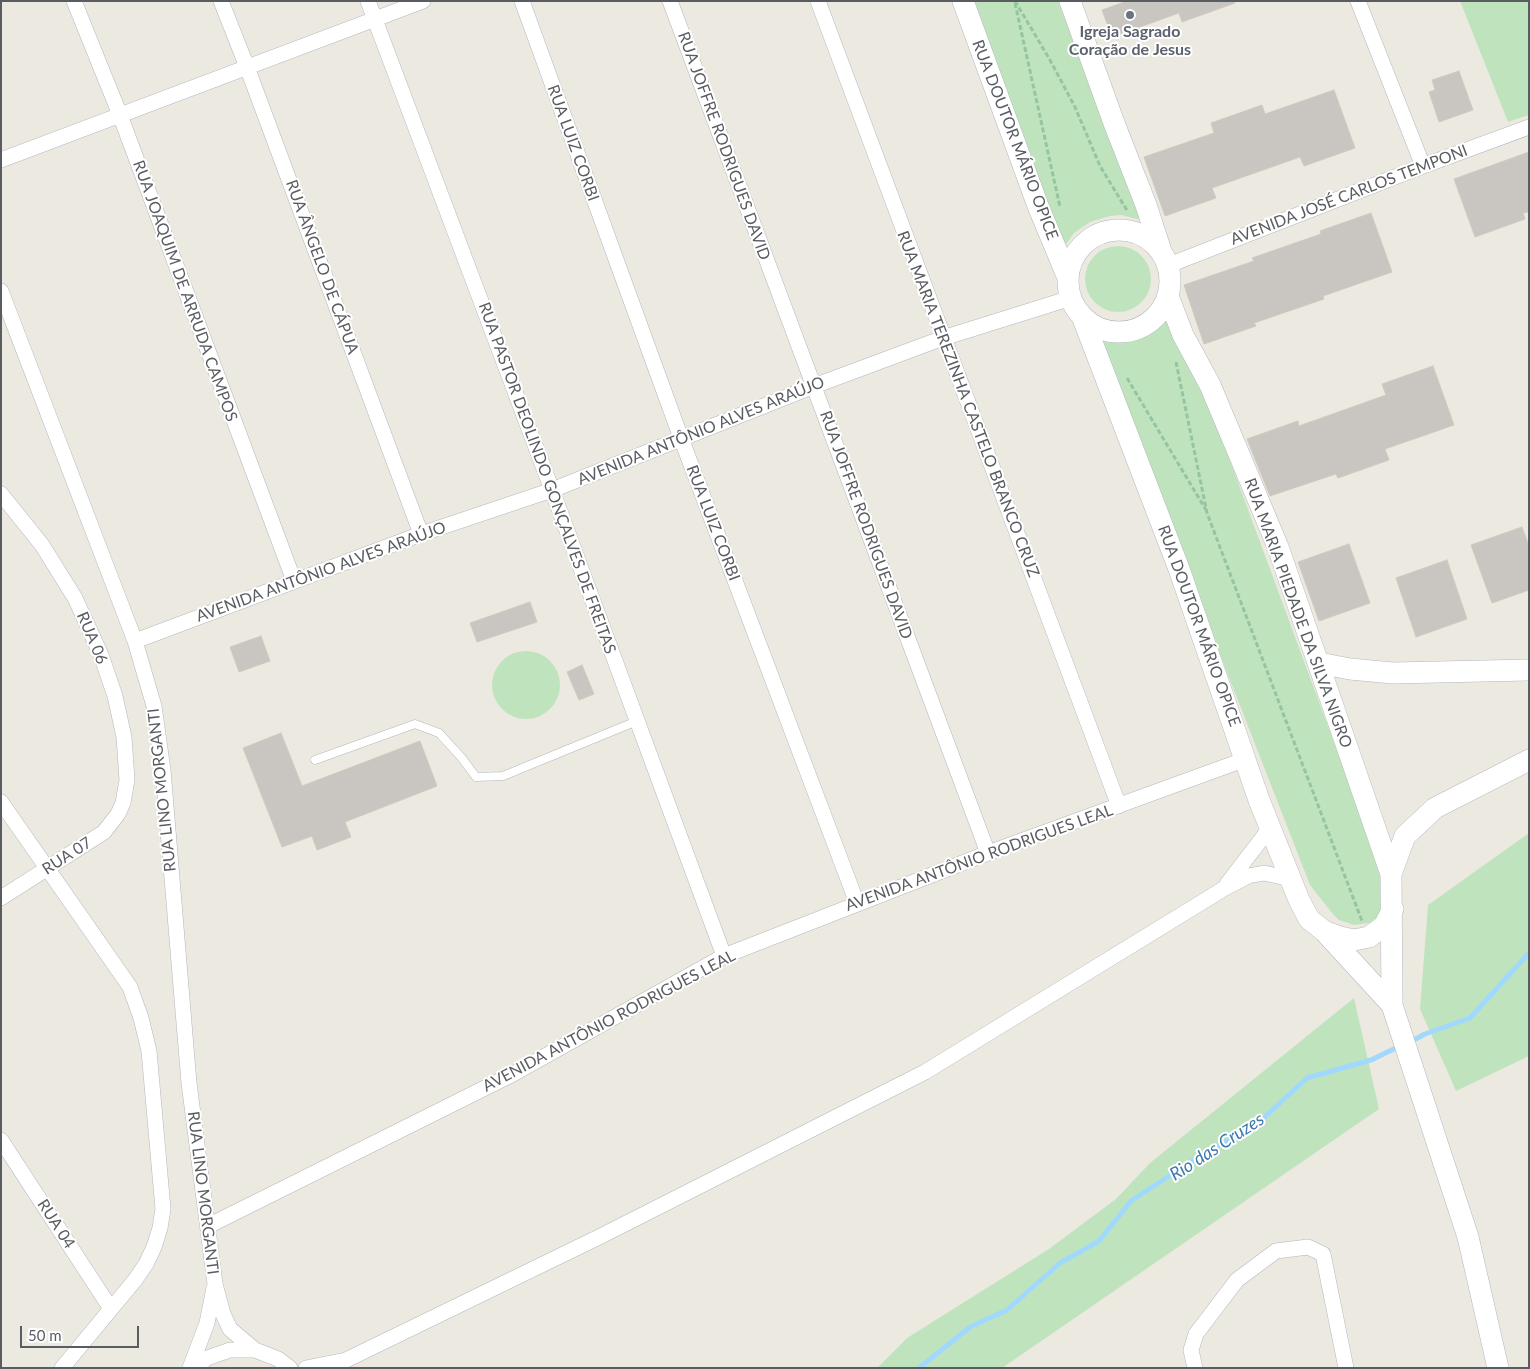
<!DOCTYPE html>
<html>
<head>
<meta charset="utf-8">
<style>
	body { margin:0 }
	#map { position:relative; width:1530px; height:1369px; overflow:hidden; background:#ece9e1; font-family:Lato,sans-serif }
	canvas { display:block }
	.frame { position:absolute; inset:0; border:2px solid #595d61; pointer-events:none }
	.scale { position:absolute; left:20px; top:1326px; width:119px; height:22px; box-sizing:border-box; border:2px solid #595d61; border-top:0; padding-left:6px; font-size:15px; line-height:18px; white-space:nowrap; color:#595d61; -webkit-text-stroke:4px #fff; paint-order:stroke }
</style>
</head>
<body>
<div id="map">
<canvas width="1530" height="1369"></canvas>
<div class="frame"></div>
<div class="scale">50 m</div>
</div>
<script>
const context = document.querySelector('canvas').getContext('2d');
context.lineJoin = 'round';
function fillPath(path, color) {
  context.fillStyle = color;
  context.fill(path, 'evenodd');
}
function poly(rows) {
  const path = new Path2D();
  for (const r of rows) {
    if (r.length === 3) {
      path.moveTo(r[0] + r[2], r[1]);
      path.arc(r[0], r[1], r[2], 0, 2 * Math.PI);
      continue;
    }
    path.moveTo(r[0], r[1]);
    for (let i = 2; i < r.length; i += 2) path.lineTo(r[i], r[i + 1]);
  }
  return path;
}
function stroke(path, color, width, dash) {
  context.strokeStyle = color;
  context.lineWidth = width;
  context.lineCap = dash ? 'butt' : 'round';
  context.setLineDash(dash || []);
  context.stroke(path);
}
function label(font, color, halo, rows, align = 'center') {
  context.font = font + ' Lato,sans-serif';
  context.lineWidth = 4;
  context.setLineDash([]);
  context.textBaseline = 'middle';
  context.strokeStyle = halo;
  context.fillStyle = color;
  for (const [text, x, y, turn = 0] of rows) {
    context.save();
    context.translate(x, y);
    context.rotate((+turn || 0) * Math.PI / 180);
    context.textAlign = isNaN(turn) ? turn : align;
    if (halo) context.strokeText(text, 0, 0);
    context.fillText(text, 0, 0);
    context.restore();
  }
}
fillPath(poly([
	[972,1,1058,1,1141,220,1121,215,1110,216,1090,222,1074,233,1062,250],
	[1460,1,1529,1,1529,115,1508,122],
	[1118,279,33],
	[1173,306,1388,889,1378,917,1369,923,1354,925,1339,920,1332,913,1310,885,1095,334,1113,339,1131,339,1140,337,1156,328,1163,321],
	[526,685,34],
	[1529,833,1529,1056,1456,1091,1420,1009,1428,905],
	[1354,998,1379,1109,1002,1368,877,1368,907,1338,1049,1249,1116,1199,1150,1163]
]), '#bfe4bd');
stroke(poly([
	[1410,1042,1425,1034,1470,1018,1529,953],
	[919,1368,970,1327,1007,1310,1060,1263,1099,1241,1131,1201,1189,1163,1257,1124,1307,1078,1371,1060,1400,1046]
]), '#a0d9fd', 5);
const building = poly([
	[1127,1,1234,1,1235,3,1182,22,1179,13,1112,37,1102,10,1127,1],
	[1459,71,1473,110,1439,122,1429,92,1435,90,1432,80,1459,71],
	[1334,90,1355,148,1304,166,1300,157,1212,188,1216,198,1165,216,1144,157,1214,133,1211,123,1262,105,1265,114,1334,90],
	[1529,152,1529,212,1523,213,1525,219,1475,237,1454,179,1529,152],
	[1371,213,1392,272,1323,296,1324,299,1254,323,1256,326,1204,344,1184,285,1254,261,1252,258,1321,234,1320,231,1371,213],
	[1433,366,1454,425,1385,449,1389,460,1338,478,1336,474,1270,496,1247,439,1298,421,1299,426,1386,395,1382,384,1433,366],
	[1522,527,1529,546,1529,590,1492,603,1471,545,1522,527],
	[1349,544,1370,603,1319,621,1298,562,1349,544],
	[1447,560,1467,619,1416,637,1396,578,1447,560],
	[530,602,537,622,477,642,470,623,530,602],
	[261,636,270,661,239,672,230,647,261,636],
	[582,665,594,694,579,700,567,672,582,665],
	[281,733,302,786,420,741,437,786,345,822,351,837,317,850,312,836,282,847,243,748,281,733]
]);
fillPath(building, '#c9c5c0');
stroke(building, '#d0cabf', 1);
const lane = poly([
	[315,760,415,724,439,733,461,757,476,777,503,776,637,721]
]);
const street = poly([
	[74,1,120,115,294,581],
	[221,1,247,67,421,534],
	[368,1,552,490,724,956],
	[522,1,681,438,857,903],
	[670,1,988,853],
	[818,1,1119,806],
	[1358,1,1423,166],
	[1,160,423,1],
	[1169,265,1423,166,1529,127],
	[1,291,135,641,154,706,163,770,189,1083,215,1284,223,1314,230,1329,255,1350],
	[1,494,42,545,75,598,101,655,115,696,124,737,127,780,123,803,118,814,104,832,1,898],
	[135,641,421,534,552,490,814,386,943,338,1071,298],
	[1,802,130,987,141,1018,149,1051,163,1209,160,1228,154,1247,146,1264,135,1280,62,1368],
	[1227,884,1270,828],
	[1,1140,111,1309],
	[208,1226,513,1074,724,956,988,853,1246,759],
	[190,1368,207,1323,214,1288],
	[196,1368,207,1358,230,1350,255,1350,278,1359,290,1368],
	[306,1368,346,1360,599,1237,925,1072,1225,888,1248,876,1264,873,1291,879],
	[1195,1368,1191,1350,1196,1334,1237,1280,1276,1251,1308,1247,1323,1254,1346,1368]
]);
const secondary = poly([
	[963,1,1038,206,1068,278],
	[1070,1,1114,123,1146,205,1160,248],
	[1119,281,51],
	[1168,296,1183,335,1210,385,1278,547,1391,874,1392,1005,1468,1237,1498,1368],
	[1082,316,1179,569,1259,800,1299,900,1309,919,1324,931,1392,1005],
	[1319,663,1350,669,1393,673,1529,670],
	[1391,874,1405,836,1435,808,1529,760],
	[1324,931,1340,937,1354,940,1369,937,1384,926,1393,909]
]);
stroke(lane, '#b3b7bb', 9);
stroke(street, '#b3b7bb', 16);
stroke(secondary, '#b4b8bd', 22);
stroke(poly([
	[1015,1,1050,60,1075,107,1100,166,1128,212],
	[1015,3,1060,207],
	[1176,362,1207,513,1362,921],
	[1127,378,1206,510]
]), '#96c4a1', 3, [5, 2.5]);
stroke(lane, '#fff', 8);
stroke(street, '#fff', 15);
stroke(secondary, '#fff', 21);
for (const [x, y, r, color] of [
	[1130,15,5,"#6b7280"]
]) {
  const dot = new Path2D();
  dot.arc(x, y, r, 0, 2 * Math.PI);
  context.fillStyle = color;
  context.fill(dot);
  stroke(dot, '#fff', 2);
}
label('bold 16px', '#5b616d', '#fff', [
	["Igreja Sagrado",1130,32],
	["Coração de Jesus",1130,50]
]);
label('16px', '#595d61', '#fff', [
	["RUA DOUTOR MÁRIO OPICE",1015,140,69],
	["RUA LUIZ CORBI",573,143,70],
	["RUA JOFFRE RODRIGUES DAVID",724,146,70],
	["AVENIDA JOSÉ CARLOS TEMPONI",1349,195,-21],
	["RUA ÂNGELO DE CÁPUA",322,267,70],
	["RUA JOAQUIM DE ARRUDA CAMPOS",185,291,70],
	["RUA MARIA TEREZINHA CASTELO BRANCO CRUZ",968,404,69],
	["AVENIDA ANTÔNIO ALVES ARAÚJO",701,431,-22],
	["RUA PASTOR DEOLINDO GONÇALVES DE FREITAS",547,478,70],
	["RUA LUIZ CORBI",713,523,69],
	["RUA JOFFRE RODRIGUES DAVID",866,525,70],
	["AVENIDA ANTÔNIO ALVES ARAÚJO",321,572,-20],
	["RUA MARIA PIEDADE DA SILVA NIGRO",1298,613,70],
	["RUA DOUTOR MÁRIO OPICE",1199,626,70],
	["RUA 06",92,638,67],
	["RUA LINO MORGANTI",162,790,-96],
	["RUA 07",67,856,-33],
	["AVENIDA ANTÔNIO RODRIGUES LEAL",979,858,-20],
	["AVENIDA ANTÔNIO RODRIGUES LEAL",609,1021,-28],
	["RUA LINO MORGANTI",203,1193,83],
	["RUA 04",56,1224,57]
]);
label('italic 18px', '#3e7aae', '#fff', [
	["Rio das Cruzes",1217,1147,-33]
]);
</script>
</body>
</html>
